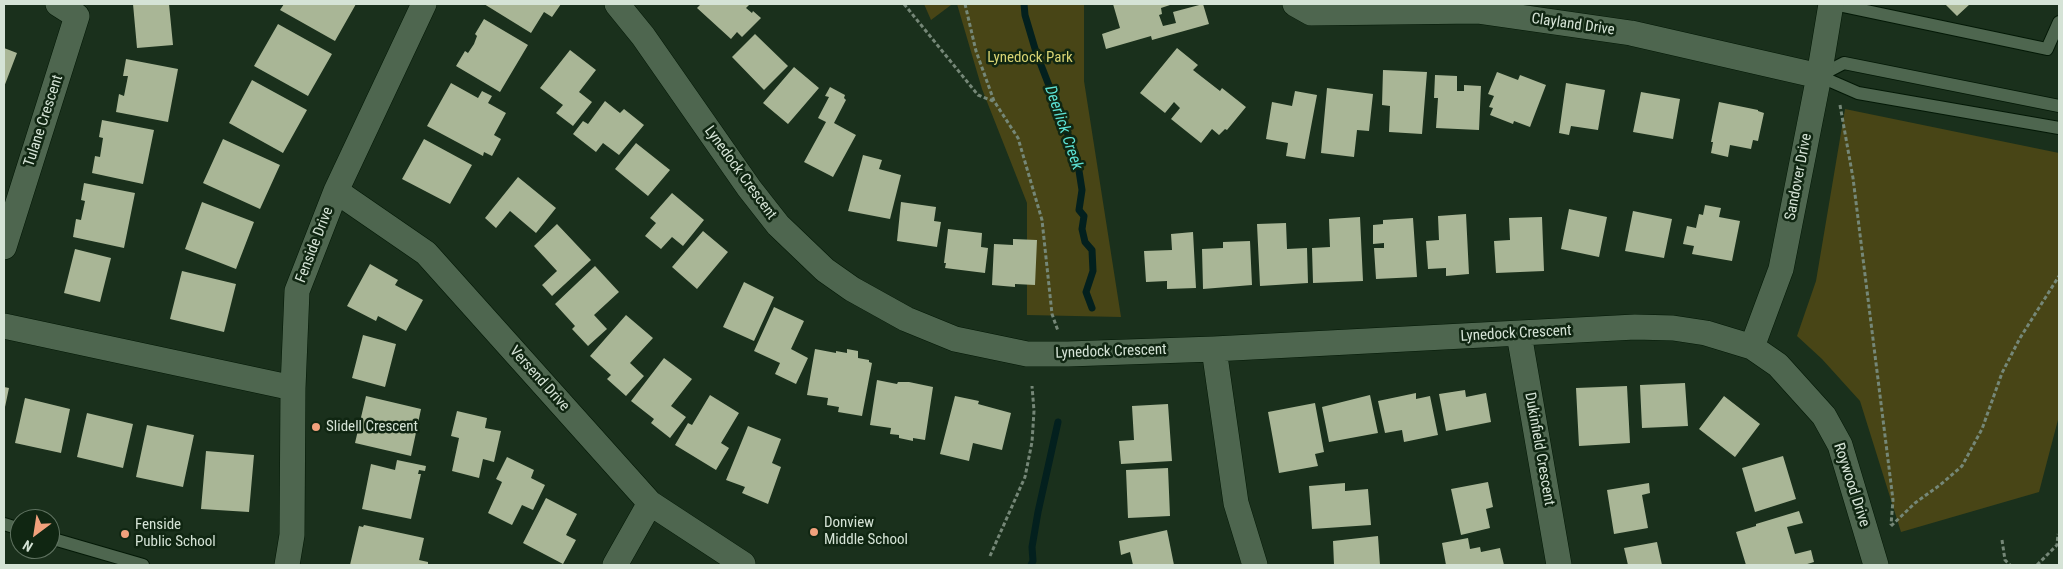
<!DOCTYPE html>
<html>
<head>
<meta charset="utf-8">
<style>
	body { margin:0 }
	#map { position:relative; width:2063px; height:569px; overflow:hidden; background:#1a301c; font-family:"Roboto Condensed",sans-serif }
	canvas { display:block }
	.frame { position:absolute; inset:0; border:5px solid #d5e3d6; pointer-events:none }
	.north { position:absolute; left:10px; top:509px; width:50px; height:50px; box-sizing:border-box; background:#102612; border:1px solid #5f7260; border-radius:50%; rotate:211deg; font-size:14px; font-weight:700; line-height:20px; text-align:center; color:#d5e3d6 }
	.north::after { content:''; display:block; margin:auto; width:18px; height:22px; background:#f1a17c; clip-path:polygon(50% 0,100% 100%,50% 72%,0 100%) }
</style>
</head>
<body>
<div id="map">
<canvas width="2063" height="569"></canvas>
<div class="frame"></div>
<div class="north">N</div>
</div>
<script>
const context = document.querySelector('canvas').getContext('2d');
context.lineJoin = 'round';
function fillPath(path, color) {
  context.fillStyle = color;
  context.fill(path, 'evenodd');
}
function poly(rows) {
  const path = new Path2D();
  for (const r of rows) {
    path.moveTo(r[0], r[1]);
    for (let i = 2; i < r.length; i += 2) path.lineTo(r[i], r[i + 1]);
  }
  return path;
}
function stroke(path, color, width, dash) {
  context.strokeStyle = color;
  context.lineWidth = width;
  context.lineCap = dash ? 'butt' : 'round';
  context.setLineDash(dash || []);
  context.stroke(path);
}
function label(font, color, halo, rows, align = 'center') {
  context.font = font + ' "Roboto Condensed",sans-serif';
  context.lineWidth = 5;
  context.setLineDash([]);
  context.textBaseline = 'middle';
  context.strokeStyle = halo;
  context.fillStyle = color;
  for (const [text, x, y, turn = 0] of rows) {
    context.save();
    context.translate(x, y);
    context.rotate((+turn || 0) * Math.PI / 180);
    context.textAlign = isNaN(turn) ? turn : align;
    if (halo) context.strokeText(text, 0, 0);
    context.fillText(text, 0, 0);
    context.restore();
  }
}
fillPath(poly([
	[924,4,950,4,951,5,931,20],
	[957,4,1084,4,1084,81,1121,317,1027,315,1027,203,982,89],
	[1845,109,2059,153,2059,416,2039,492,1901,532,1860,401,1822,359,1797,336,1816,281]
]), '#484516');
stroke(poly([
	[1024,4,1025,15,1036,52,1077,158,1082,190,1079,210,1084,216,1082,229,1085,242,1092,250,1093,271,1086,292,1092,308],
	[1031,565,1033,561,1032,547,1038,512,1058,422]
]), '#03201e', 7);
fillPath(poly([
	[133,4,169,4,173,45,137,48],
	[284,4,356,4,335,41,280,10],
	[484,4,561,4,552,17,544,12,531,33],
	[701,4,750,4,746,8,752,13,753,11,761,18,742,37,737,32,731,39,697,8],
	[1113,4,1173,4,1161,8,1162,14,1159,15,1163,26,1176,23,1173,12,1203,4,1209,24,1152,40,1151,36,1106,49,1102,34,1120,28],
	[1945,4,1970,4,1957,16],
	[484,19,528,45,500,92,456,66,465,51,468,53,474,44,477,36,475,34],
	[278,24,332,54,308,96,254,66],
	[755,34,788,66,764,90,732,57],
	[4,48,17,53,4,87],
	[1177,48,1198,65,1193,70,1220,91,1222,88,1246,107,1227,130,1225,129,1219,135,1212,129,1201,143,1171,119,1180,108,1174,102,1165,113,1140,93],
	[570,50,596,70,579,92,592,102,573,126,556,113,563,105,540,88],
	[126,59,178,69,168,122,116,112,119,94,124,96,128,76,123,76],
	[794,67,819,88,788,124,763,103],
	[1383,70,1427,72,1422,134,1389,132,1390,106,1382,105],
	[1497,72,1518,80,1520,75,1546,85,1530,127,1514,121,1513,124,1490,115,1493,108,1489,107,1494,96,1488,94],
	[1435,75,1457,76,1457,91,1464,91,1464,85,1481,86,1479,130,1436,128,1438,98,1434,98],
	[252,80,307,110,283,153,229,123],
	[451,83,478,98,482,91,492,96,488,103,506,113,494,135,501,139,492,156,484,152,483,156,427,126],
	[1566,83,1605,90,1598,130,1571,126,1569,135,1559,133],
	[830,87,845,95,844,98,846,100,834,123,856,135,833,177,804,162,826,122,818,118,829,97,825,96],
	[1327,88,1373,94,1369,131,1357,130,1354,157,1321,153],
	[1295,91,1317,95,1305,159,1286,156,1288,143,1266,139,1272,102,1292,106],
	[1641,92,1680,99,1673,139,1633,132],
	[605,101,620,113,624,109,644,125,619,155,603,143,596,152,573,134,583,121,588,124],
	[1719,102,1758,110,1758,111,1764,113,1758,141,1753,140,1751,149,1730,145,1728,157,1711,153,1713,142,1711,142],
	[102,120,154,130,143,184,92,173,95,156,100,157,103,138,99,137],
	[223,139,280,165,260,209,203,183],
	[424,139,472,165,450,204,402,179],
	[636,143,670,170,648,196,615,169],
	[863,155,882,160,879,169,901,175,890,219,848,211],
	[518,177,556,208,536,233,510,211,496,228,485,218],
	[84,183,135,193,124,248,73,237,76,219,81,220,85,201,81,200],
	[672,193,704,220,683,246,672,237,661,249,645,236,656,223,650,218],
	[202,202,254,222,236,269,185,249],
	[901,202,936,207,934,221,941,222,937,247,897,241],
	[1705,205,1721,208,1719,217,1740,221,1732,261,1692,254,1694,246,1683,244,1687,226,1696,228,1699,214,1703,215],
	[1569,209,1607,217,1599,257,1561,249],
	[1633,211,1672,219,1664,258,1625,251],
	[1466,214,1469,274,1446,276,1446,268,1428,269,1426,241,1439,240,1438,216],
	[1360,217,1363,281,1313,283,1312,248,1330,247,1329,219],
	[1542,217,1544,271,1496,273,1494,241,1510,240,1509,218],
	[1413,218,1417,277,1376,279,1374,248,1384,248,1384,243,1373,244,1373,225,1383,224,1383,220],
	[1286,223,1287,249,1307,248,1308,283,1260,286,1257,224],
	[557,224,591,260,552,296,542,285,557,271,534,246],
	[948,229,982,233,981,247,988,248,985,273,945,268,946,263,944,263],
	[703,231,728,252,697,289,672,267],
	[1193,232,1196,288,1167,289,1167,281,1146,282,1144,251,1172,250,1171,234],
	[1013,239,1037,240,1035,285,1015,284,1015,287,992,285,994,244,1013,245],
	[1250,241,1252,285,1203,289,1202,249,1223,248,1223,242],
	[75,249,111,258,100,302,64,293],
	[370,264,398,280,395,285,423,300,406,331,378,316,376,321,347,306],
	[595,266,619,292,594,315,607,329,588,346,572,329,575,326,555,304],
	[182,271,236,284,224,332,170,319],
	[744,282,774,297,754,341,723,327],
	[774,307,804,321,791,349,808,358,796,384,775,374,780,363,754,351],
	[626,315,653,338,630,363,644,376,626,396,607,379,611,375,590,356],
	[363,335,396,344,385,387,352,378],
	[815,349,836,353,836,351,847,353,847,349,858,351,858,358,869,360,869,362,872,363,862,416,838,412,839,407,827,405,828,398,807,395],
	[664,358,692,379,671,406,686,417,670,438,651,423,654,419,631,401],
	[877,380,897,384,898,382,909,382,933,387,925,440,913,438,913,441,899,438,899,435,890,434,891,428,870,425],
	[1685,383,1688,426,1642,428,1640,385],
	[1627,386,1630,443,1579,446,1576,388],
	[4,387,9,388,5,407,4,407],
	[1465,390,1466,397,1486,393,1491,422,1446,431,1439,394],
	[1416,393,1416,399,1430,396,1438,435,1404,442,1402,430,1385,433,1378,401],
	[710,395,739,413,721,443,729,448,716,470,675,445,688,423,692,425],
	[1370,395,1378,433,1329,442,1322,407],
	[366,396,421,409,411,456,355,443],
	[955,396,979,401,978,404,1011,413,1002,450,973,443,969,461,940,454],
	[1724,396,1760,424,1735,457,1699,429],
	[25,398,70,409,61,453,15,443],
	[1315,403,1324,452,1315,454,1318,466,1279,473,1268,412],
	[1168,404,1172,461,1121,464,1119,441,1134,440,1132,406],
	[457,411,487,418,485,428,501,431,494,462,483,459,479,478,452,471,459,438,451,436],
	[87,413,133,424,123,468,77,457],
	[147,425,194,435,183,487,136,477],
	[748,426,781,439,772,463,781,467,768,504,742,493,745,487,726,480],
	[206,451,254,455,249,512,201,509],
	[1783,456,1796,499,1755,512,1742,468],
	[507,457,534,470,531,478,545,485,533,510,522,505,512,525,488,513,502,482,496,479],
	[397,460,426,466,425,471,419,470,418,474,421,474,411,519,362,509,371,464,395,470],
	[1168,468,1170,516,1128,518,1126,470],
	[1488,482,1493,507,1486,509,1490,528,1461,535,1451,489],
	[1345,483,1345,491,1368,489,1371,525,1312,529,1309,486],
	[1649,483,1650,493,1642,495,1648,528,1614,534,1607,490],
	[546,498,577,514,566,535,576,540,563,564,523,543],
	[1799,511,1803,523,1787,527,1795,554,1811,550,1814,562,1804,565,1746,565,1736,532,1756,526,1756,524],
	[364,525,424,538,419,560,428,562,428,565,350,565,359,526,363,527],
	[1167,530,1174,565,1133,565,1130,552,1121,555,1119,541],
	[1378,536,1380,565,1334,565,1333,541],
	[1468,538,1470,549,1480,547,1481,552,1500,548,1504,565,1446,565,1442,543],
	[1657,542,1662,565,1628,565,1624,548]
]), '#a9b696');
const lane = poly([
	[1833,4,2047,49,2059,22],
	[1819,76,1844,63,2059,106],
	[1819,76,1858,93,2059,128],
	[4,524,20,529],
	[50,538,143,565]
]);
const street = poly([
	[617,4,643,36,749,188,778,225,825,270,852,289,906,319,955,339,1027,354,1068,354,1214,349,1635,327,1673,328,1706,333,1752,347,1778,365,1824,416,1840,445,1876,565],
	[1295,4,1311,13,1477,11,1631,33,1819,76],
	[336,191,426,253,650,503,743,564],
	[4,247,77,16,58,4],
	[4,326,293,388],
	[1519,334,1559,565],
	[1752,347,1781,269,1819,76,1831,4],
	[1214,349,1236,503,1255,565],
	[287,565,292,535,293,388,297,291,336,191,424,4],
	[615,565,650,503]
]);
stroke(lane, '#031806', 14);
stroke(street, '#031806', 26);
stroke(poly([
	[904,4,978,95,993,101],
	[965,4,976,51,994,101,1018,138,1042,220,1052,314,1058,331],
	[1840,105,1853,178,1893,500,1891,525],
	[1891,526,1915,503,1940,485,1962,466,1982,429,2002,373,2020,338,2059,276],
	[2002,540,2005,560,2010,565],
	[990,556,1025,477,1032,442,1034,411,1032,386],
	[2037,565,2057,545,2058,534]
]), '#758777', 3, [4, 2.5]);
stroke(lane, '#4e664f', 12);
stroke(street, '#4e664f', 25);
for (const [x, y, r, color] of [
	[316,427,5,"#f1a17c"],
	[814,532,5,"#f1a17c"],
	[125,534,5,"#f1a17c"]
]) {
  const dot = new Path2D();
  dot.arc(x, y, r, 0, 2 * Math.PI);
  context.fillStyle = color;
  context.fill(dot);
  stroke(dot, '#102612', 2);
}
label('15px', '#d5e3d6', '#102612', [
	["Clayland Drive",1573,25,8],
	["Tulane Crescent",44,121,-72],
	["Lynedock Crescent",740,173,54],
	["Sandover Drive",1799,177,-79],
	["Fenside Drive",315,245,-69],
	["Lynedock Crescent",1516,334,-3],
	["Lynedock Crescent",1111,352,-2],
	["Versend Drive",539,379,48],
	["Dukinfield Crescent",1539,449,80],
	["Roywood Drive",1851,485,72]
]);
label('15px', '#d8d373', '#102612', [
	["Lynedock Park",1030,58]
]);
label('15px', '#d5e3d6', '#102612', [
	["Slidell Crescent",326,427],
	["Donview",824,523],
	["Middle School",824,540],
	["Fenside",135,525],
	["Public School",135,542]
], 'left');
label('italic 16px', '#5ce2d5', '#102612', [
	["Deerlick Creek",1063,128,71]
]);
</script>
</body>
</html>
